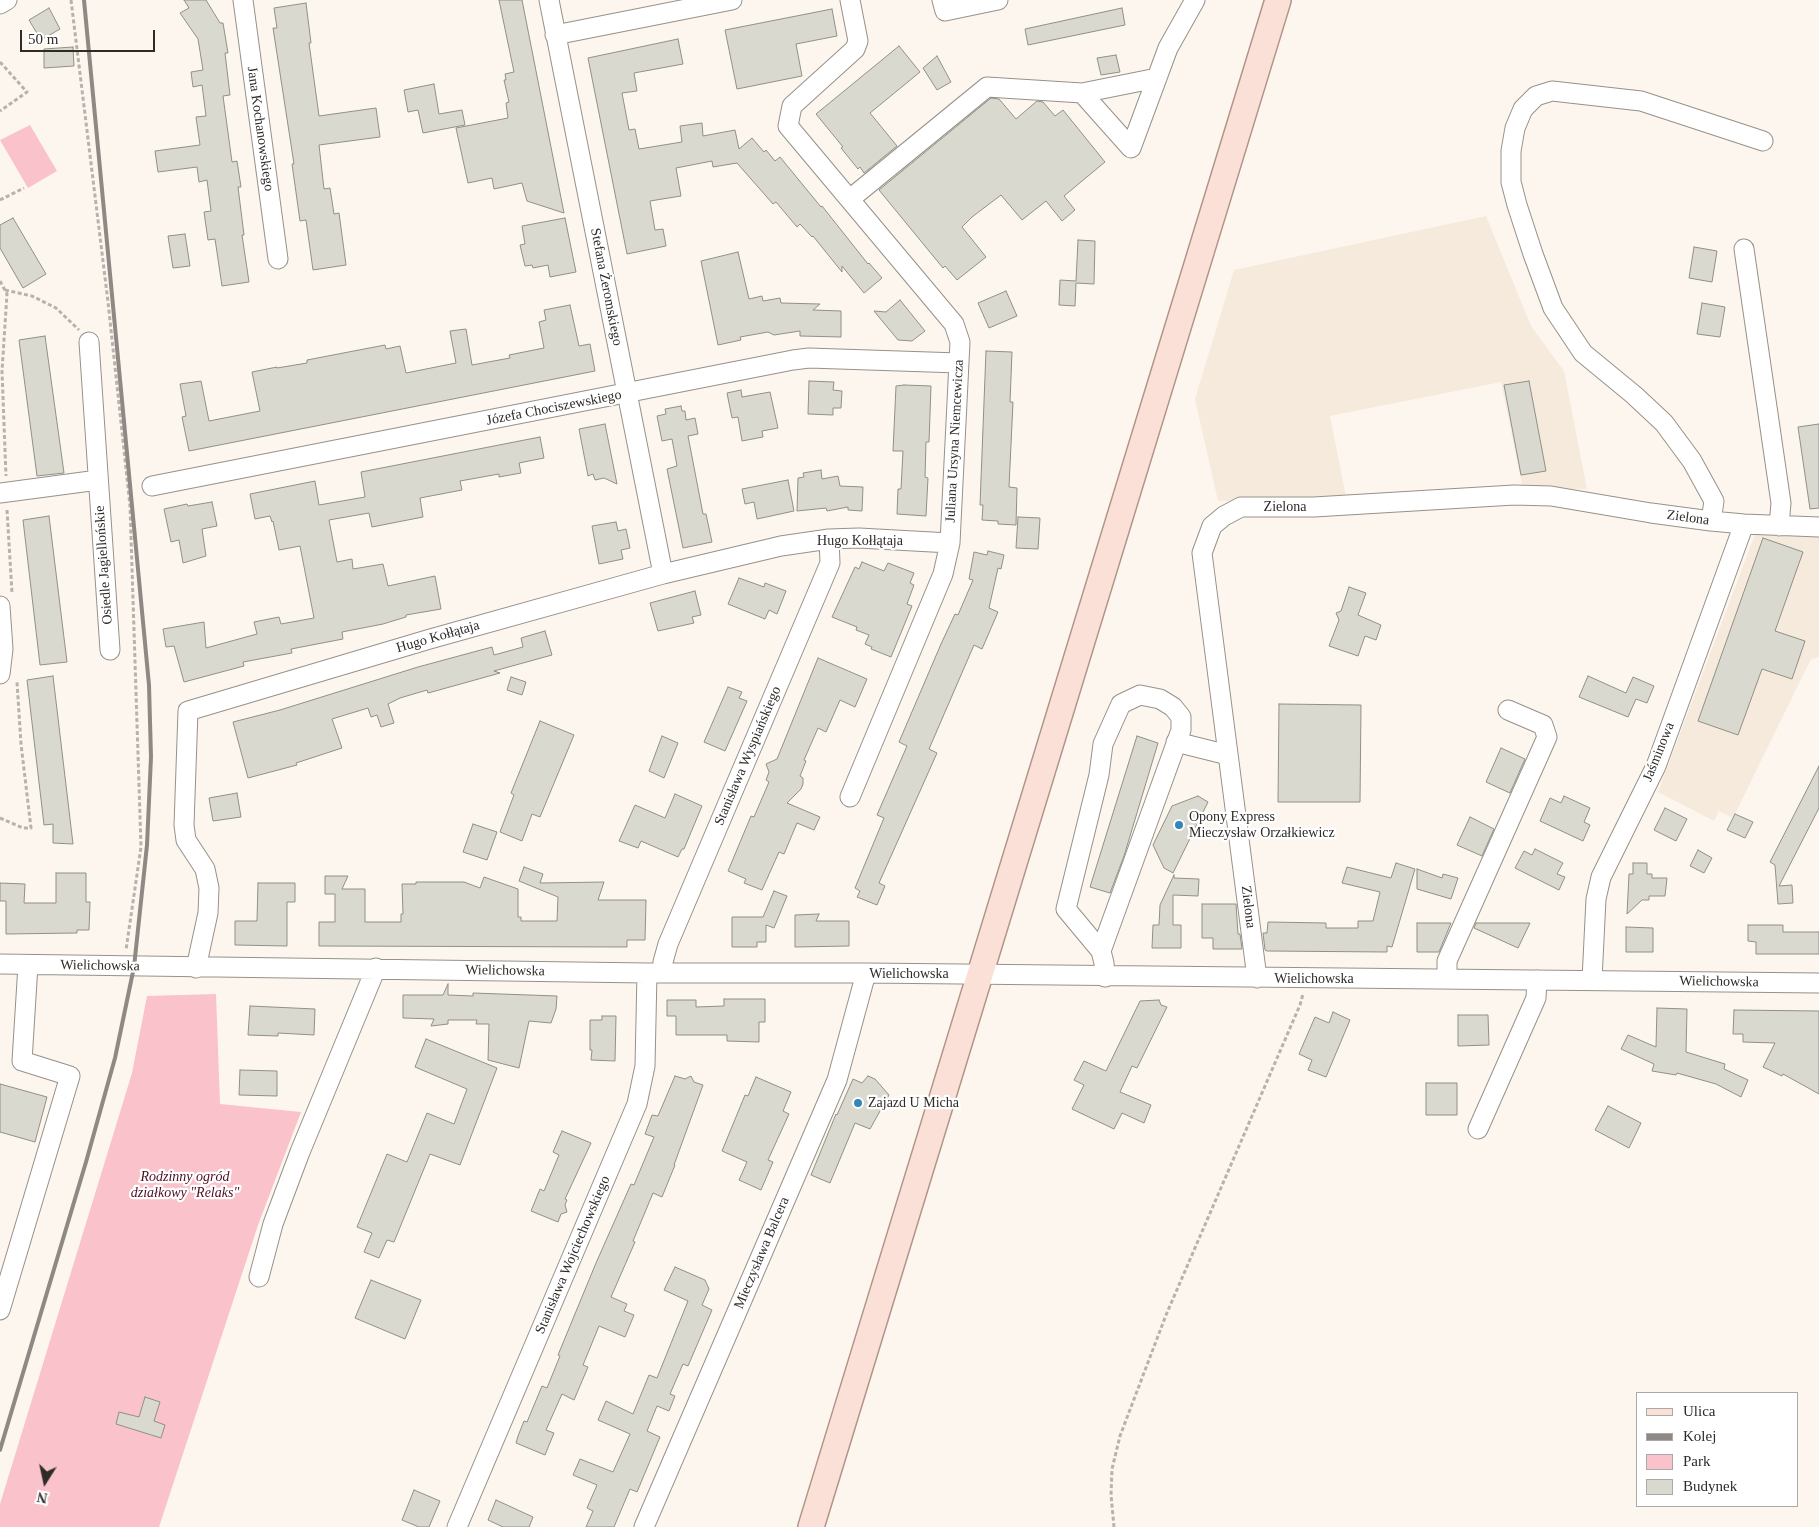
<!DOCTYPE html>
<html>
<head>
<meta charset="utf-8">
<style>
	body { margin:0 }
	#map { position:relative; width:1819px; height:1527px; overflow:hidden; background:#fdf6ee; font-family:Georgia,serif }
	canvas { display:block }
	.legend { position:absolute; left:1636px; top:1392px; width:162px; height:115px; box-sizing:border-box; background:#fff; border:1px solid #abaaa9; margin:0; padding:6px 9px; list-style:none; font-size:15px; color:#2e2b28 }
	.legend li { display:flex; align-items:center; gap:10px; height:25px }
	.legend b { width:25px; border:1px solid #abaaa9 }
	.north { position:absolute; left:20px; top:1457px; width:50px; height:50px; -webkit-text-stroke:4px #fff; paint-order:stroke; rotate:190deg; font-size:14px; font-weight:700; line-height:20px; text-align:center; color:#2e2b28 }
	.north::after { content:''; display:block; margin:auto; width:18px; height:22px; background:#2e2b28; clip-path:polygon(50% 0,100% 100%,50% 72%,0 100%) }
	.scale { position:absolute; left:20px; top:30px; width:135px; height:22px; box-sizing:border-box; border:2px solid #2e2b28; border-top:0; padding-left:6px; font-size:15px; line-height:18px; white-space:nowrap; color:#2e2b28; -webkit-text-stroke:4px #fff; paint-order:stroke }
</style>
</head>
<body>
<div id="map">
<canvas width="1819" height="1527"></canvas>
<ul class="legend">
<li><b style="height:6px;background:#fae0d7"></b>Ulica</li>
<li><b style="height:6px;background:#8e8984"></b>Kolej</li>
<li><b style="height:14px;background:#fac2ca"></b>Park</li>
<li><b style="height:14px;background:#d9d9cf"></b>Budynek</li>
</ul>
<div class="north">N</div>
<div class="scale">50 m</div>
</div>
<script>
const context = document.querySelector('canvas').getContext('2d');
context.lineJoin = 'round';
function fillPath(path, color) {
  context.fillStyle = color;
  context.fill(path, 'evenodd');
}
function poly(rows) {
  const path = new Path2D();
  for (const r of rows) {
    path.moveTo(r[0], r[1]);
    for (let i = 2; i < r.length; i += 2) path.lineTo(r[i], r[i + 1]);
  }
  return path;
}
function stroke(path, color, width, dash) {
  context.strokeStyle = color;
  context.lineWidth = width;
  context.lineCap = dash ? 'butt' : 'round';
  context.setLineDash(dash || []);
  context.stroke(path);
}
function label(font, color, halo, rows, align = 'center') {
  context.font = font + ' Georgia,serif';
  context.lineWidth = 4.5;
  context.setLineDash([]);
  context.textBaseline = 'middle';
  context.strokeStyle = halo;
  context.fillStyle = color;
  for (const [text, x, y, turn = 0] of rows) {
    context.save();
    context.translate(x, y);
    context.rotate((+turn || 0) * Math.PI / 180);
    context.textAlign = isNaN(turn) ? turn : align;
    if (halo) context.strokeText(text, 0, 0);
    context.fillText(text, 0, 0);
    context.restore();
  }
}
fillPath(poly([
	[1486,216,1531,326,1564,371,1587,489,1523,490,1501,382,1330,416,1346,497,1218,501,1195,399,1234,270],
	[1757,529,1819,531,1819,657,1811,659,1733,818,1719,811,1714,821,1658,792]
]), '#f6eadc');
fillPath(poly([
	[30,125,57,171,28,188,0,140],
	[216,994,220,1104,301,1112,258,1225,159,1527,0,1527,0,1504,132,1073,147,996]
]), '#fac2ca');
const building = poly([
	[184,0,206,0,220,23,223,23,228,53,225,53,230,95,223,96,232,162,237,161,241,187,238,187,244,235,242,235,249,282,222,286,215,239,208,240,204,212,211,211,207,180,199,182,197,167,158,172,155,151,200,145,196,117,206,116,202,85,193,87,191,72,203,70,198,39,180,13,189,8,184,0],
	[499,0,522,0,564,213,527,201,522,183,494,189,492,178,468,183,456,128,508,118,506,103,509,102,504,80,506,80,505,74,514,72,499,0],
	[306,3,311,43,309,43,319,116,376,108,380,137,319,145,324,189,330,188,334,214,339,213,346,265,313,270,306,220,300,221,292,164,294,164,273,28,277,28,274,8,306,3],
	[49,8,60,29,41,40,29,20,49,8],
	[1122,8,1125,25,1028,45,1025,29,1122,8],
	[832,9,837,36,796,44,802,76,737,89,725,30,832,9],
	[678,39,683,64,634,73,637,91,622,93,629,130,635,129,639,149,682,142,680,126,702,123,703,136,735,130,739,149,752,138,764,152,766,150,775,161,780,157,821,207,822,206,868,264,869,263,882,278,864,293,842,266,842,272,813,236,812,237,800,224,797,227,776,202,773,204,737,163,713,167,712,161,676,168,681,196,650,201,655,230,663,229,666,246,627,254,588,58,678,39],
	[899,46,920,72,870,113,897,146,864,173,860,167,858,169,841,148,843,147,816,114,899,46],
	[73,47,74,66,44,68,44,49,73,47],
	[1116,55,1120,72,1101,75,1097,58,1116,55],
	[937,56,951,82,937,90,923,68,937,56],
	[434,84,439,114,462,110,465,125,423,133,418,110,408,112,404,90,434,84],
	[991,98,999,99,1016,119,1037,101,1043,102,1055,116,1063,110,1105,162,1064,196,1075,210,1062,221,1046,201,1022,220,1001,195,972,217,962,227,986,257,957,280,945,266,943,268,879,190,991,98],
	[13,218,46,274,23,288,0,248,0,225,13,218],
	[565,218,576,272,550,277,548,265,533,268,532,265,525,266,520,245,525,244,522,226,565,218],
	[185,234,190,266,173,268,168,236,185,234],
	[1078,240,1095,241,1094,284,1076,283,1075,306,1059,305,1060,280,1076,281,1078,240],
	[1694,247,1717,251,1712,282,1689,278,1694,247],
	[738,252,749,299,762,296,763,301,780,298,781,303,820,304,813,310,841,311,841,337,800,336,800,331,774,335,768,332,740,337,741,340,718,345,701,261,738,252],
	[1006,291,1017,316,989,328,978,303,1006,291],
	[900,300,925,331,912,341,898,340,874,311,886,312,900,300],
	[1702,303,1725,307,1720,337,1697,334,1702,303],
	[570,305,579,346,590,344,595,371,189,451,182,417,186,416,180,384,201,381,209,421,260,411,252,372,277,367,277,368,307,363,307,360,385,345,386,349,400,346,406,373,456,363,450,331,466,329,472,365,510,358,509,355,544,348,539,322,546,320,544,310,570,305],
	[45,336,64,473,37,476,19,340,45,336],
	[986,351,1012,352,1010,402,1013,402,1009,487,1017,488,1016,525,998,524,998,521,982,520,983,505,980,505,986,351],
	[809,381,834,382,833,390,842,391,841,408,833,408,833,415,808,414,809,381],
	[1529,381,1546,471,1521,475,1504,385,1529,381],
	[904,385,931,386,929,442,926,442,925,477,928,478,926,516,897,514,898,489,901,489,903,451,893,451,896,386,904,385],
	[741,390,742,397,770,392,778,428,762,431,763,437,742,441,738,417,732,418,727,393,741,390],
	[681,406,682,411,685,411,686,420,695,418,698,434,688,436,703,514,706,514,712,542,683,548,667,469,677,466,672,439,662,441,657,416,666,414,665,409,681,406],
	[605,424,617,484,604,478,595,480,593,474,588,476,579,429,605,424],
	[1819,424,1819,508,1810,509,1798,427,1819,424],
	[540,437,544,458,519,463,521,473,499,477,499,474,460,481,462,490,420,498,423,517,372,527,369,513,329,520,337,562,352,559,353,569,383,564,388,586,435,576,441,609,406,615,406,617,383,624,342,632,343,639,291,649,292,653,243,662,244,666,184,682,174,646,166,647,163,629,204,622,206,648,257,634,254,622,279,617,281,624,314,618,300,546,279,550,273,521,272,522,270,516,255,519,250,494,315,481,319,505,365,497,361,472,540,437],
	[821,470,822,479,838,476,840,486,863,487,862,511,848,510,848,507,827,511,826,508,797,511,798,478,804,477,803,473,821,470],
	[788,480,794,511,757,519,754,502,745,504,742,489,788,480],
	[212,502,217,526,202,529,206,556,183,563,179,540,171,542,164,509,187,504,188,506,212,502],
	[49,516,67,662,40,665,23,520,49,516],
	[1018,517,1040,518,1038,549,1016,548,1018,517],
	[616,522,618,531,626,529,630,548,621,550,623,559,599,564,592,526,616,522],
	[1763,538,1803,552,1775,631,1805,641,1792,679,1762,669,1738,735,1698,721,1763,538],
	[988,551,1004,555,1001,569,998,568,989,608,998,612,982,649,974,645,929,749,937,753,879,883,885,886,877,905,857,897,860,891,855,888,884,818,877,815,907,746,899,742,941,644,955,614,958,615,973,580,969,579,974,552,987,555,988,551],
	[862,562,884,571,888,563,914,573,910,583,914,585,907,604,912,606,891,657,871,649,872,647,865,644,869,635,856,630,857,627,832,617,855,567,859,569,862,562],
	[739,578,764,587,765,583,786,591,777,614,769,610,765,619,728,604,739,578],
	[1349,587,1366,593,1358,615,1381,625,1376,640,1365,636,1358,656,1329,646,1339,620,1336,613,1341,611,1349,587],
	[695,591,701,615,692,617,694,623,658,631,650,603,695,591],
	[545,631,552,655,494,671,500,673,439,690,428,693,427,690,400,698,388,704,394,723,381,727,377,715,371,717,368,708,332,719,342,748,296,763,297,765,248,778,233,722,280,710,418,667,492,647,494,655,523,647,521,638,545,631],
	[818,658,867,679,855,707,840,700,826,732,818,728,804,760,806,761,800,776,803,778,803,784,801,789,787,803,820,817,814,830,797,823,784,854,779,852,762,890,744,883,746,879,728,871,751,816,754,817,769,782,766,780,769,772,766,764,777,759,818,658],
	[53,676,73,844,53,843,53,824,44,825,27,680,53,676],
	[1588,676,1626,693,1633,677,1654,686,1647,703,1636,699,1628,717,1579,697,1588,676],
	[511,677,526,682,522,695,507,690,511,677],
	[728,687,742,692,739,698,747,701,725,751,704,742,728,687],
	[1279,704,1361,705,1360,802,1278,802,1279,704],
	[540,721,574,735,540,817,532,814,522,841,500,832,514,795,511,793,540,721],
	[662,736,678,743,664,778,649,771,662,736],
	[1137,736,1158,743,1124,856,1110,893,1090,887,1137,736],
	[1501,748,1525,759,1510,793,1486,782,1501,748],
	[1819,766,1819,808,1779,886,1792,885,1793,903,1778,904,1775,865,1770,862,1819,766],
	[237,793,241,817,213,821,209,798,237,793],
	[675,794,702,806,684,849,682,849,678,857,641,841,638,848,619,841,635,805,665,818,675,794],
	[1198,796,1208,802,1173,873,1164,868,1153,845,1172,806,1198,796],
	[1564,796,1590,808,1584,822,1590,825,1583,841,1540,821,1550,798,1561,803,1564,796],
	[1665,808,1687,819,1676,841,1654,830,1665,808],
	[1735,814,1753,822,1745,838,1727,830,1735,814],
	[1470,817,1494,829,1482,856,1457,845,1470,817],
	[473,824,497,832,487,860,463,852,473,824],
	[1535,849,1563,863,1557,874,1565,877,1559,890,1515,868,1524,851,1532,855,1535,849],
	[1698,850,1712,858,1704,873,1690,866,1698,850],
	[1396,863,1415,869,1392,947,1387,946,1387,952,1267,951,1265,950,1263,933,1267,933,1268,922,1326,923,1326,928,1358,928,1358,921,1373,921,1380,892,1342,883,1347,867,1391,878,1396,863],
	[1633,863,1647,863,1647,874,1652,874,1652,878,1667,878,1665,896,1649,896,1649,900,1642,900,1627,914,1629,874,1633,874,1633,863],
	[524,867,543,874,540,883,604,882,598,900,646,900,645,940,627,940,627,947,319,946,319,922,335,922,335,894,325,894,325,876,348,876,342,889,365,889,365,922,401,922,401,914,403,914,402,884,416,884,416,882,464,882,480,888,484,877,518,889,518,917,521,917,521,921,557,921,558,897,519,881,524,867],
	[1417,869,1442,878,1443,874,1458,878,1451,899,1417,889,1417,869],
	[56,873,86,873,86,902,90,902,89,930,77,930,77,933,6,934,6,901,0,901,0,883,25,884,24,903,56,903,56,873],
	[1174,875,1174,878,1199,879,1198,896,1173,895,1173,925,1181,925,1181,948,1152,948,1153,925,1159,925,1160,905,1174,875],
	[258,883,295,883,295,902,287,902,287,946,235,945,235,921,257,921,258,883],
	[774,891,787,896,774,928,766,925,766,942,757,942,757,947,732,947,732,917,763,917,774,891],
	[1202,904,1236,904,1238,934,1240,934,1242,949,1213,949,1213,938,1202,938,1202,904],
	[819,914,816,921,849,921,849,946,795,947,795,915,819,914],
	[1417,923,1451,923,1439,952,1417,952,1417,923],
	[1476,923,1530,923,1518,948,1474,928,1476,923],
	[1748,925,1783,925,1783,932,1819,932,1819,954,1756,954,1756,942,1748,941,1748,925],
	[1626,927,1653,928,1653,952,1626,952,1626,927],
	[448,984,448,995,473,996,473,993,557,996,556,1009,551,1023,529,1021,519,1068,488,1060,489,1024,476,1024,477,1020,448,1020,448,1024,431,1026,434,1019,403,1018,403,995,443,995,448,984],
	[724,999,765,999,765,1022,759,1022,759,1042,727,1041,727,1035,676,1035,676,1016,667,1016,667,1000,696,1000,696,1007,724,1006,724,999],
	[1159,1000,1161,1005,1167,1007,1137,1068,1132,1066,1120,1092,1151,1105,1144,1123,1122,1113,1114,1129,1072,1109,1084,1085,1074,1080,1084,1061,1106,1071,1140,1001,1159,1000],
	[250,1006,315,1009,314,1035,278,1033,278,1036,248,1035,250,1006],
	[1657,1008,1687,1009,1686,1052,1725,1064,1724,1069,1748,1080,1741,1097,1716,1084,1677,1073,1676,1075,1652,1071,1654,1064,1621,1049,1628,1035,1656,1047,1657,1008],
	[1734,1010,1819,1011,1819,1094,1783,1074,1782,1076,1763,1067,1775,1043,1743,1042,1743,1034,1733,1034,1734,1010],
	[1333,1012,1350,1020,1326,1077,1308,1070,1312,1060,1299,1054,1315,1017,1329,1023,1333,1012],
	[1458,1015,1488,1015,1489,1045,1458,1046,1458,1015],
	[602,1016,616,1016,615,1061,591,1060,592,1050,590,1050,590,1020,602,1020,602,1016],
	[426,1039,497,1068,460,1165,430,1154,394,1242,387,1240,379,1258,364,1252,372,1233,357,1227,387,1154,407,1162,427,1113,454,1124,467,1089,415,1067,426,1039],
	[240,1070,277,1071,277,1096,239,1095,240,1070],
	[675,1076,685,1079,691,1076,694,1082,703,1085,674,1165,675,1165,662,1197,653,1193,633,1241,635,1242,611,1297,627,1304,624,1311,634,1315,625,1337,599,1326,583,1365,588,1367,574,1400,562,1394,546,1430,554,1433,545,1455,516,1443,518,1436,524,1421,527,1422,542,1386,547,1388,560,1356,558,1355,596,1263,631,1184,634,1185,654,1137,645,1134,652,1115,658,1116,675,1076],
	[868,1076,875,1079,889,1095,870,1129,855,1123,830,1183,811,1175,836,1114,837,1115,853,1079,862,1083,868,1076],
	[756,1077,791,1092,783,1111,789,1114,768,1160,773,1162,761,1190,739,1180,747,1162,722,1151,745,1095,748,1096,756,1077],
	[1426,1083,1457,1083,1457,1115,1426,1115,1426,1083],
	[0,1084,47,1097,35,1142,0,1132,0,1084],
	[1608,1106,1641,1123,1629,1148,1595,1130,1608,1106],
	[562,1131,591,1143,565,1199,567,1200,565,1205,567,1212,561,1214,558,1222,531,1211,540,1189,544,1191,559,1155,553,1152,562,1131],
	[675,1267,705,1280,709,1289,702,1305,712,1310,688,1366,683,1364,670,1394,675,1396,669,1411,657,1406,647,1431,660,1437,637,1492,630,1489,614,1527,586,1527,593,1511,587,1508,597,1485,573,1475,580,1459,613,1472,630,1434,598,1420,606,1401,633,1414,649,1375,657,1378,688,1301,664,1290,675,1267],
	[371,1280,421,1300,405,1339,355,1318,371,1280],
	[145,1397,160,1402,154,1421,165,1425,161,1438,116,1424,119,1412,139,1417,145,1397],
	[414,1490,440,1501,429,1527,419,1527,402,1520,414,1490],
	[496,1500,533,1517,529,1527,503,1527,488,1520,496,1500]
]);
fillPath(building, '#d9d9cf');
stroke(building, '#909087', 1);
const minor = poly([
	[243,0,278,259],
	[549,0,663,574],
	[942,0,945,11,998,0],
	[0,4,7,0],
	[555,35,732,0],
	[1082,93,1157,78],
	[850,199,987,87,1082,93,1131,148,1168,48,1195,0],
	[1744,249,1781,503,1779,526],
	[89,342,110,650],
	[152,486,793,360,809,358,959,363],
	[0,493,98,480],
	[1711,521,1714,501,1692,461,1664,423,1634,395,1583,353,1553,308,1533,254,1517,205,1511,182,1511,151,1515,128,1523,109,1536,96,1552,91,1641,101,1763,141],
	[0,606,3,649,0,674],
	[1176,742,1228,755],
	[850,797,943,574,950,543,960,342,954,324,788,126,792,106,855,49,858,41,850,0],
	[1101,951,1181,730,1181,717,1173,707,1160,699,1140,695,1121,704,1103,744,1099,775,1066,909,1101,951,1104,963,1105,977],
	[0,964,647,973,866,973,1819,983],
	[196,968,208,913,209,888,205,869,186,840,184,825,188,711,430,639,663,574,781,546,829,539,859,538,950,543],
	[662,973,663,962,668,944,830,563,829,539],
	[1257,978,1202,553,1212,526,1224,516,1241,507,1314,507,1514,495,1551,496,1651,513,1711,521,1744,524,1819,527],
	[1447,979,1447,961,1547,737,1543,725,1508,710],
	[1592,980,1596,899,1601,877,1656,766,1744,524],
	[1478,1129,1536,998,1537,980],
	[259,1277,273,1224,300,1152,376,968],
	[0,1310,70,1076,22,1061,28,965],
	[457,1527,637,1104,645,1066,647,973],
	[644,1527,837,1080,866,973]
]);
const major = poly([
	[811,1527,1278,0]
]);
stroke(minor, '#97918a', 21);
stroke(major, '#b19488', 28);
stroke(poly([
	[71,0,108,302,130,506,141,847,126,950],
	[0,62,27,92,0,111],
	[0,200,24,188],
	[0,281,7,294,2,371,6,476],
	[5,290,32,296,56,308,79,330],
	[7,510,12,593],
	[0,818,23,828,31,828,21,744,17,682],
	[1114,1527,1111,1495,1112,1469,1120,1436,1166,1315,1300,1005,1303,994]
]), '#b7b2ab', 3, [4, 2.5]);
stroke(minor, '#fff', 19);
stroke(major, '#fae0d7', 25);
stroke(poly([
	[0,1450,86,1162,115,1058,134,967,147,845,151,757,149,685,84,0]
]), '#8e8984', 4);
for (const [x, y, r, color] of [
	[1179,825,5,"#3386b6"],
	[858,1103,5,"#3386b6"]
]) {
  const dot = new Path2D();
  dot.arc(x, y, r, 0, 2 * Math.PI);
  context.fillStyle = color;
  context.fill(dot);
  stroke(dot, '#fff', 2);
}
label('14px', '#2e2b28', '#fff', [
	["Jana Kochanowskiego",260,129,82],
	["Stefana Żeromskiego",606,287,79],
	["Józefa Chociszewskiego",554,408,-11],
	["Juliana Ursyna Niemcewicza",955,441,-87],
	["Zielona",1285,507],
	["Zielona",1688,518,8],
	["Hugo Kołłątaja",860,541],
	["Osiedle Jagiellońskie",104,565,-94],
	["Hugo Kołłątaja",438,637,-16],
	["Jaśminowa",1659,752,-68],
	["Stanisława Wyspiańskiego",748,756,-67],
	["Zielona",1248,907,83],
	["Wielichowska",100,966,1],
	["Wielichowska",505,971,1],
	["Wielichowska",909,974],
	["Wielichowska",1314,979],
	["Wielichowska",1719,982,1],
	["Mieczysława Balcera",762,1253,-67],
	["Stanisława Wojciechowskiego",573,1255,-67]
]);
label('14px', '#2e2b28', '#fff', [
	["Opony Express",1189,817],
	["Mieczysław Orzałkiewicz",1189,833],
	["Zajazd U Micha",868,1103]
], 'left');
label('italic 14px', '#4e0d20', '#fff', [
	["Rodzinny ogród",185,1177],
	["działkowy \"Relaks\"",185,1193]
]);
</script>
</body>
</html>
